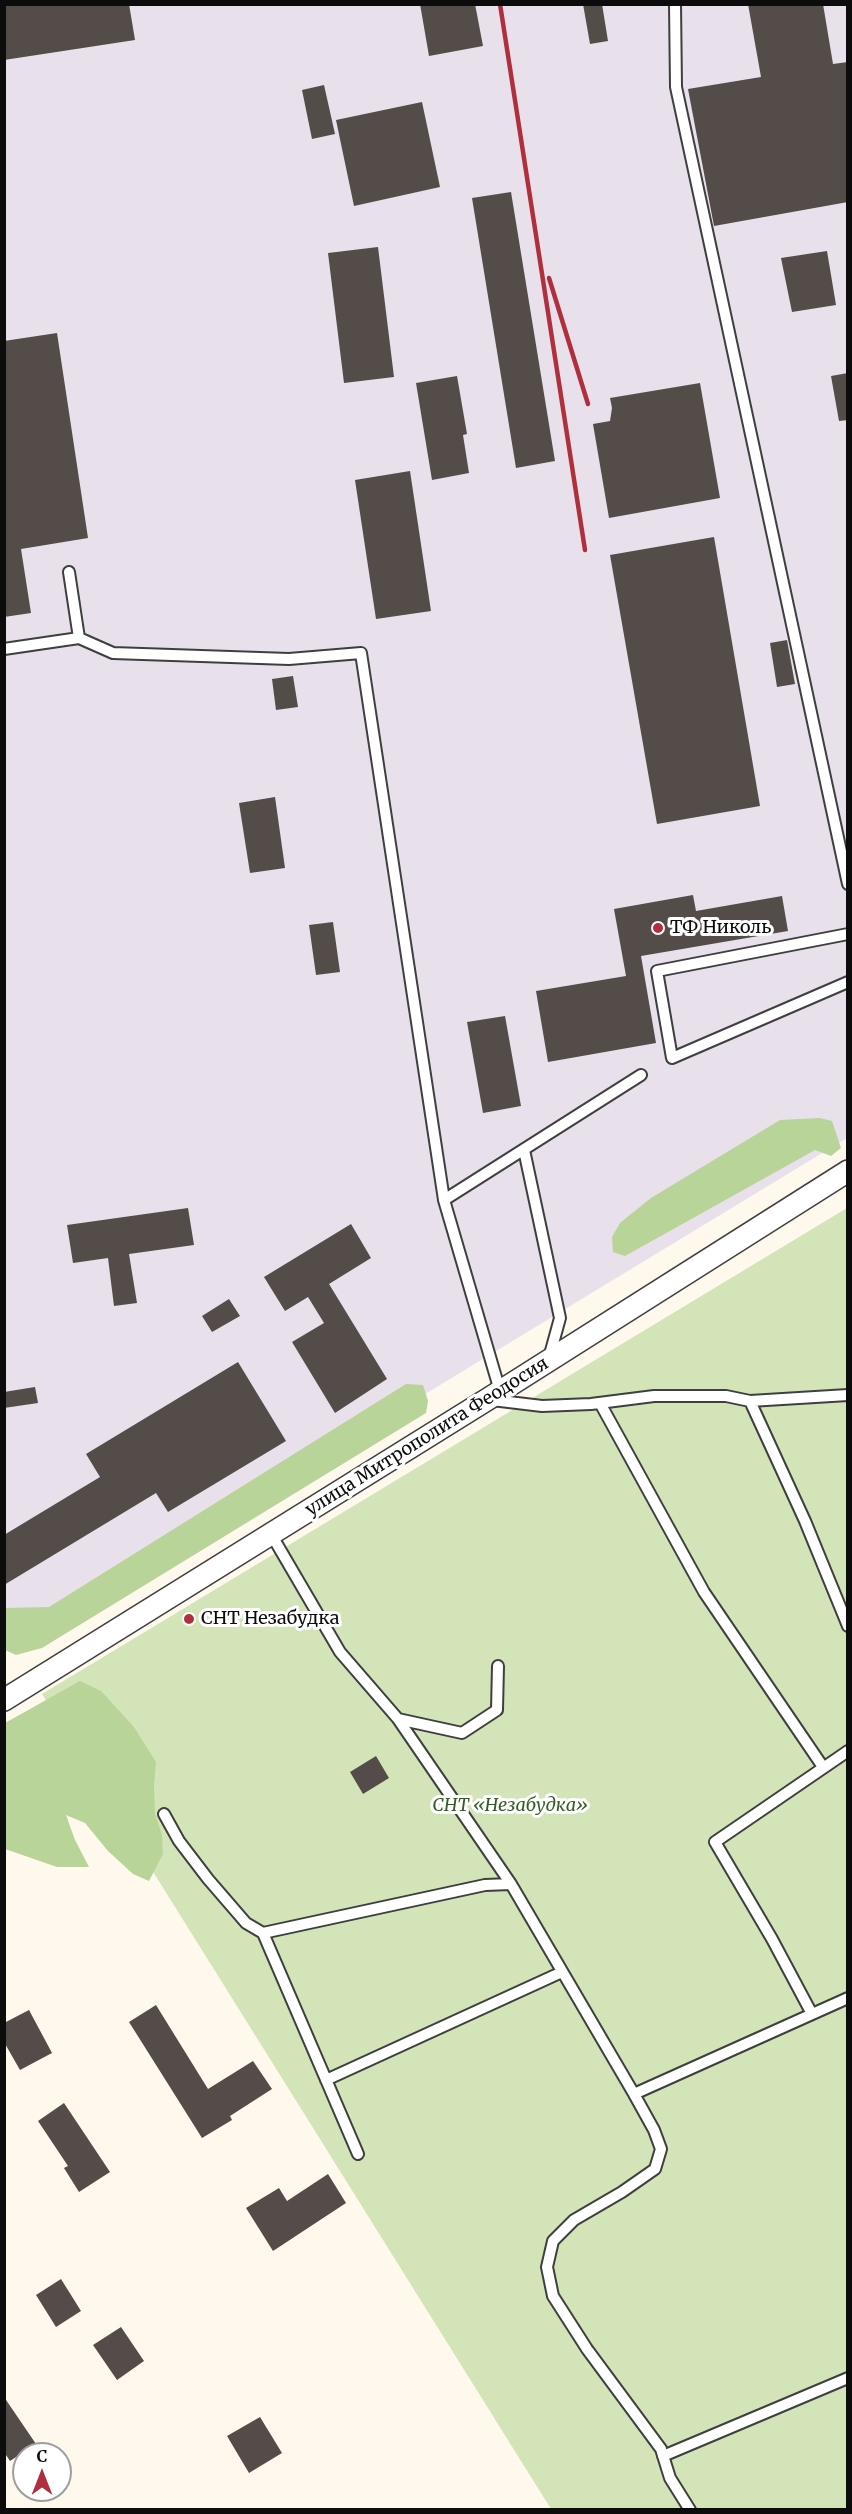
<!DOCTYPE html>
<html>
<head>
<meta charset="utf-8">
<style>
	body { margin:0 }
	#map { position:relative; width:852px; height:2514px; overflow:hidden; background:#fef9ec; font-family:Merriweather,serif }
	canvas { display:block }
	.frame { position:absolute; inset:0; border:6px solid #0c0c0c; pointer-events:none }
	.north { position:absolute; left:12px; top:2442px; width:60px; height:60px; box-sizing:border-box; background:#fff; border:2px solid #9e9e9e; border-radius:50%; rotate:0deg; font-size:16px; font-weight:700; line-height:24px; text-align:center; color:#0c0c0c }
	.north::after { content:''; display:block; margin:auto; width:21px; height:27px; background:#b02f3e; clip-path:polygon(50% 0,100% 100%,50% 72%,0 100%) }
</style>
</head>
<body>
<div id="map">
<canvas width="852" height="2514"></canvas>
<div class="frame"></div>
<div class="north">С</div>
</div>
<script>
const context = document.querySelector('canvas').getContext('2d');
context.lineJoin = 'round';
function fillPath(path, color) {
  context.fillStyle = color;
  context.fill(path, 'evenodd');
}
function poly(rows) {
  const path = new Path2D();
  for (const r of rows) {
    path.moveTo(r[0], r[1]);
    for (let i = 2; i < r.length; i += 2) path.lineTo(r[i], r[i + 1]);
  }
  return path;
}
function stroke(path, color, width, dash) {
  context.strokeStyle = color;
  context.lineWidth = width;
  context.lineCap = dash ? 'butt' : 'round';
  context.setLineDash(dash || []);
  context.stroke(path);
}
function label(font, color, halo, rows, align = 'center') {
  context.font = font + ' Merriweather,serif';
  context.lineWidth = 6;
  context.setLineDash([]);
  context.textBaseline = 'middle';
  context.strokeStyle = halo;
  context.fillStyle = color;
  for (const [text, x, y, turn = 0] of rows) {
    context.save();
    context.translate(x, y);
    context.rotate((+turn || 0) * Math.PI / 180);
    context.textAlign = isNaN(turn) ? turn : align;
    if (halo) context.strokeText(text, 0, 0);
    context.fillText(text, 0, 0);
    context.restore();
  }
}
fillPath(poly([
	[5,5,847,5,847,1138,5,1649]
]), '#e8e0ea');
fillPath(poly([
	[847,1208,847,2509,551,2509,42,1694]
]), '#d3e5b8');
fillPath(poly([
	[820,1118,832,1121,841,1148,831,1156,815,1150,625,1256,613,1252,612,1237,620,1223,651,1198,780,1120],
	[406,1384,423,1385,428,1401,426,1413,42,1648,16,1655,5,1650,5,1608,49,1607],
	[80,1681,101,1691,134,1727,156,1762,154,1786,155,1814,162,1835,163,1854,149,1881,133,1874,108,1851,85,1823,66,1815,75,1840,89,1867,57,1867,5,1849,5,1723]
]), '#b8d499');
fillPath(poly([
	[4,4,129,4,135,40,4,60],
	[420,4,475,4,483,46,429,56],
	[583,4,602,4,608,41,590,44],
	[748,4,823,4,833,64,848,62,848,202,714,226,688,89,761,77],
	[324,85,335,134,312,139,302,90],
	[422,102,440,187,354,206,336,120],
	[511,192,555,461,516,468,472,198],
	[378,247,394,377,344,383,328,253],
	[827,251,836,305,792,312,781,258],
	[57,333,88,538,21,549,31,613,4,617,4,341],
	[848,373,848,420,839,421,831,376],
	[457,376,467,434,463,435,469,473,432,480,416,383],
	[700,383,720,498,609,518,593,424,610,421,612,408,610,398],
	[410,471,431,611,376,619,355,480],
	[714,537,760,806,657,824,610,555],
	[787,640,795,684,777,687,770,643],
	[293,676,298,707,276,710,272,679],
	[275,797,285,868,250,873,239,803],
	[693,895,696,911,782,896,788,931,641,956,656,1043,548,1062,536,991,626,976,614,909],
	[333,922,340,972,316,975,309,925],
	[505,1016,521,1106,483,1113,467,1022],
	[188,1208,194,1245,129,1254,137,1303,114,1306,108,1258,73,1263,67,1225],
	[351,1224,371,1258,329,1284,387,1379,335,1413,292,1342,324,1323,308,1297,285,1311,264,1277],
	[229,1299,240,1316,212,1332,202,1316],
	[238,1362,286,1441,168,1512,156,1493,4,1585,4,1535,100,1477,86,1454],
	[35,1387,38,1403,4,1408,4,1392],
	[376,1756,389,1778,363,1794,350,1772],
	[156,2005,208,2089,253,2061,272,2089,230,2116,232,2120,202,2138,129,2022],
	[29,2010,52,2053,20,2070,4,2042,4,2023],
	[64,2103,110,2172,79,2192,64,2168,68,2166,38,2121],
	[328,2174,346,2203,273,2251,246,2208,279,2188,287,2201],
	[61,2279,81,2311,56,2327,36,2295],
	[121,2327,144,2361,117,2380,93,2345],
	[4,2397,36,2444,10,2461,4,2452],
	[260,2417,282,2453,249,2473,227,2436]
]), '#534c49');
const service = poly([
	[675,4,676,87,848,884],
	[79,638,113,653,289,659,361,653,444,1200,500,1391],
	[4,649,79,638,69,572],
	[848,934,657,971,672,1058,848,982],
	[524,1150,560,1318,549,1358],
	[444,1200,641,1075],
	[492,1400,542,1406,591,1404,654,1396,726,1396,750,1401,848,1395],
	[750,1401,805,1521,848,1626],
	[600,1403,704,1592,823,1767],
	[271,1534,340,1652,398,1719,462,1733,497,1710,498,1666],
	[398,1719,511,1884],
	[164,1814,179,1841,208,1879,246,1923,263,1933,485,1885,511,1884,634,2094,654,2130,661,2149,655,2169,622,2192,574,2220,553,2241,547,2267,553,2296,587,2349,661,2449,670,2478,690,2510],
	[263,1933,358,2154],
	[812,2014,772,1939,715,1842,848,1751],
	[326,2080,562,1972],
	[634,2094,848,1998],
	[663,2456,848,2378]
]);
const minor = poly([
	[4,1700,488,1399,848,1171]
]);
stroke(service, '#3f3f3f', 14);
stroke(minor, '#3f3f3f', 24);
stroke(service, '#fff', 10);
stroke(minor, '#fff', 21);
stroke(poly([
	[500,4,585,550],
	[549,278,588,404]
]), '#b02f3e', 4.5);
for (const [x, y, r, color] of [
	[658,928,6,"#b02f3e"],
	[189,1619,6,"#b02f3e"]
]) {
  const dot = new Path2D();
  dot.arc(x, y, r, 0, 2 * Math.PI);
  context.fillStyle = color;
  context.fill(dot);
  stroke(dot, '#fff', 2);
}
label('18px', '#0c0c0c', '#fff', [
	["ТФ Николь",670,928],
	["СНТ Незабудка",201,1619]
], 'left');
label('18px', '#0c0c0c', '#fff', [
	["улица Митрополита Феодосия",427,1437,-32]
]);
label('italic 18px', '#325e22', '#fff', [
	["СНТ «Незабудка»",510,1806]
]);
</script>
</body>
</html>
